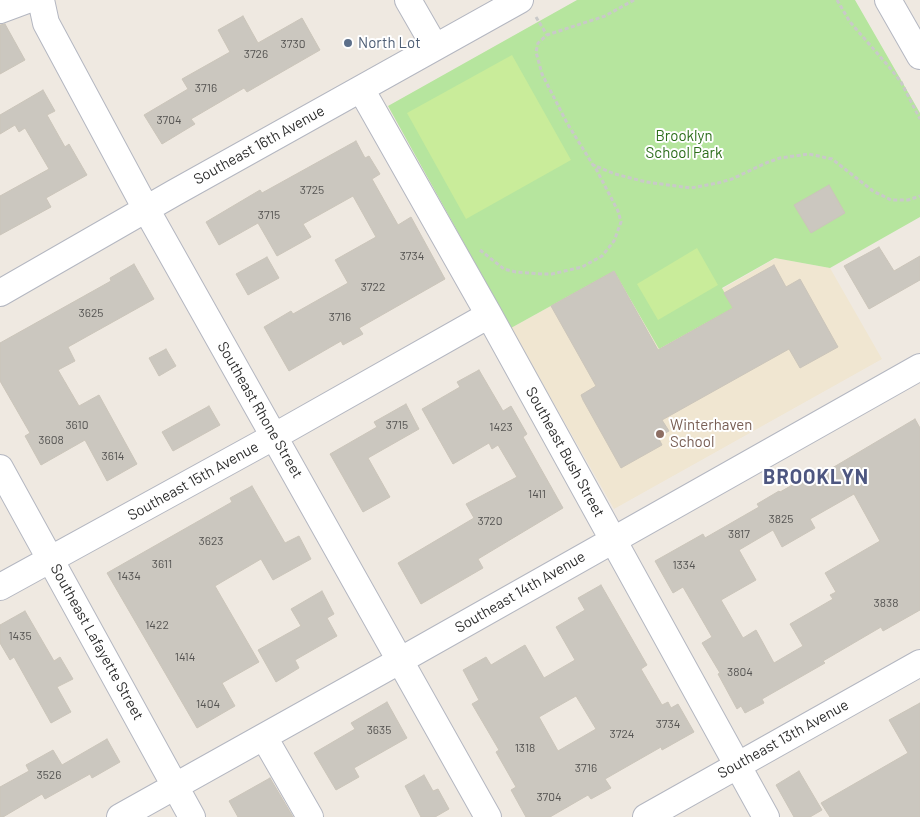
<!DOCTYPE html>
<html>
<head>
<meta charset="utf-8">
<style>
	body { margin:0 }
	canvas { display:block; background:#efe9e1 }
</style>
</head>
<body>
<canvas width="920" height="817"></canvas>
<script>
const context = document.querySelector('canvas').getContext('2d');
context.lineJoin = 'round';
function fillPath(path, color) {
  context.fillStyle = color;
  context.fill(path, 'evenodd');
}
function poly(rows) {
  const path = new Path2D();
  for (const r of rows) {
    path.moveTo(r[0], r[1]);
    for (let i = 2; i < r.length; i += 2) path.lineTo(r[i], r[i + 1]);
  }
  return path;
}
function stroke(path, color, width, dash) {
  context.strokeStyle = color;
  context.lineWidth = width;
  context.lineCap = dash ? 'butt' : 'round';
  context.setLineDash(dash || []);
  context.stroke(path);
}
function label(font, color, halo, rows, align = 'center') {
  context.font = font + ' Barlow,sans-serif';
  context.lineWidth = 4;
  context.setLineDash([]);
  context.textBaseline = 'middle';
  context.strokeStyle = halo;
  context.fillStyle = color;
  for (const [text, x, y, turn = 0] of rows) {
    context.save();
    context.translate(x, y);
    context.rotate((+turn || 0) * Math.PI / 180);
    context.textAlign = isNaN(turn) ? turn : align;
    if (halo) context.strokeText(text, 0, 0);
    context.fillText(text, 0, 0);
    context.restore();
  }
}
fillPath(poly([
	[776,258,830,268,882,359,614,509,511,328,614,271,659,349,732,307,722,289]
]), '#f0e6d1');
fillPath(poly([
	[577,0,855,0,920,113,920,217,830,268,775,258,722,288,733,308,659,349,614,271,511,328,388,106]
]), '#b6e59e');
fillPath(poly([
	[512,55,571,160,466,219,407,113],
	[697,248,718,285,658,320,637,284]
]), '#c9ec9a');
const building = poly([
	[243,16,258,43,302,18,320,50,247,92,244,88,191,119,195,124,162,144,144,115,188,89,182,79,230,52,218,30,243,16],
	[5,24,25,60,0,74,0,25,5,24],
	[43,90,55,111,47,115,65,147,69,144,87,175,46,198,51,207,0,235,0,196,49,169,25,128,19,132,15,125,0,134,0,115,43,90],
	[356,141,365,158,369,156,380,174,372,179,398,225,411,217,445,279,359,328,363,334,343,345,341,341,289,371,264,327,291,311,293,314,348,283,335,260,376,237,353,196,303,224,311,237,277,256,258,223,219,245,206,222,260,190,262,193,356,141],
	[829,185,845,213,811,233,794,205,829,185],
	[879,247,894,271,920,256,920,280,869,309,844,266,879,247],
	[267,257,279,278,248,295,236,274,267,257],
	[134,264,154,299,68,347,75,361,58,370,79,406,99,395,137,464,107,481,85,440,41,465,25,436,30,433,0,381,0,343,111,281,110,278,134,264],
	[774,265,786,287,800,279,838,347,800,368,789,349,662,420,669,431,658,437,662,445,621,468,583,400,581,395,596,386,551,306,614,271,658,350,733,308,724,293,774,265],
	[166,349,176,366,159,376,149,358,166,349],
	[479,370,503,411,511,406,527,434,523,437,563,508,478,559,483,568,421,604,398,563,474,518,466,504,517,477,498,445,492,449,489,443,453,464,422,409,460,387,457,382,479,370],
	[406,404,419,429,368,458,390,497,363,512,330,454,377,427,374,422,406,404],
	[209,406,220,425,173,451,162,432,209,406],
	[915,419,920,428,920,610,883,631,881,627,823,661,825,663,762,699,764,703,745,713,741,706,737,709,718,674,720,673,702,643,712,637,683,587,673,593,655,561,703,534,705,538,759,507,757,504,779,491,780,492,819,470,822,474,915,419],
	[854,494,880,541,825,573,836,592,830,595,833,599,790,624,803,646,774,663,756,630,743,638,721,600,756,580,739,550,773,530,782,547,815,528,810,519,854,494],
	[252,486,285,543,299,536,311,559,273,580,261,559,215,586,259,662,222,683,235,706,197,728,107,573,232,502,230,498,252,486],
	[601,585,647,665,641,669,662,705,668,702,671,708,678,704,694,732,662,750,661,747,605,779,611,788,591,799,588,795,550,817,526,817,511,790,516,787,496,752,499,750,472,704,479,700,463,670,486,657,491,665,525,645,544,678,575,660,556,627,585,610,578,598,601,585],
	[576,696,596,729,558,751,539,717,576,696],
	[322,591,334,614,327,618,337,636,295,660,299,668,276,682,258,650,301,626,291,609,322,591],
	[25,611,54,661,60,657,73,679,57,687,71,712,51,723,14,657,10,660,0,643,0,625,25,611],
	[387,702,407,738,354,768,359,777,336,790,314,753,355,729,351,723,387,702],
	[920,703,920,817,830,817,821,803,908,753,889,720,920,703],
	[107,739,120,762,92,778,90,774,45,799,42,794,3,817,0,817,0,787,29,771,26,765,53,750,62,765,107,739],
	[799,771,822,810,810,817,794,817,776,785,799,771],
	[424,775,433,791,438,789,449,809,435,817,421,817,405,786,424,775],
	[270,778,293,817,238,817,229,801,270,778]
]);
fillPath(building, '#cbc7bf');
stroke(building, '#cbc5ba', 1);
const minor = poly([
	[41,0,46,23,146,209,488,817],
	[408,0,435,47],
	[888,0,920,56],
	[0,10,27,0],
	[361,89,489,315,766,817],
	[0,293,174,193,520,0],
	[0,468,192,817],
	[0,587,275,436,489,315],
	[264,737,310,817],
	[120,817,401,660,920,367],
	[646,817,920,663]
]);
stroke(minor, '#b4b7c1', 28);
stroke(poly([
	[634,0,605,16,547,35,538,43,536,52,542,74,567,123,593,165,615,174,646,182,691,188,718,183,732,179,766,163,780,158,809,154,832,159,873,191,891,200,908,200,920,196],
	[837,0,850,22,890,68,901,82,920,119],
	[536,17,547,35],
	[480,250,504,269,516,272,542,274,552,274,582,267,602,256,614,241,621,222,618,211,594,165]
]), '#c9c9c9', 3, [4, 2.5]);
stroke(minor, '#fff', 26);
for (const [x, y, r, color] of [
	[348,43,5,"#5c6f8a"],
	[660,434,5,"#8d6e63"]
]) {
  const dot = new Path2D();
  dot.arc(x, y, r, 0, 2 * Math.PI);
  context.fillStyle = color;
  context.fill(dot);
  stroke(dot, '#fff', 2);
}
label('12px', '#555452', null, [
	["3730",293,44],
	["3726",256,54],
	["3716",206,88],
	["3704",169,120],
	["3725",312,190],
	["3715",269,215],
	["3734",412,256],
	["3722",373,287],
	["3625",91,313],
	["3716",340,317],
	["3610",77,425],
	["3715",397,425],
	["1423",501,427],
	["3608",51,440],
	["3614",113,456],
	["1411",537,494],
	["3825",781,519],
	["3720",490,521],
	["3817",739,534],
	["3623",211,541],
	["3611",162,564],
	["1334",684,565],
	["1434",129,576],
	["3838",886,603],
	["1422",157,625],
	["1435",20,636],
	["1414",185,657],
	["3804",740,672],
	["1404",208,704],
	["3734",668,724],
	["3635",379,730],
	["3724",622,734],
	["1318",525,748],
	["3716",586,768],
	["3526",49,775],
	["3704",549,797]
]);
label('15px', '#4e5e75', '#fff', [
	["North Lot",358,43]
], 'left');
label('15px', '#2c6e1b', '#fff', [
	["Brooklyn",684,136],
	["School Park",684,153]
]);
label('15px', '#2e2e2e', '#fff', [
	["Southeast 16th Avenue",259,145,-29],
	["Southeast Rhone Street",260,410,60],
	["Southeast Bush Street",565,452,61],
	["Southeast 15th Avenue",193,481,-29],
	["Southeast 14th Avenue",520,592,-30],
	["Southeast Lafayette Street",97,642,61],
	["Southeast 13th Avenue",783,739,-29]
]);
label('15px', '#785e54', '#fff', [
	["Winterhaven",670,425],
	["School",670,442]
], 'left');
context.letterSpacing = '1px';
label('bold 20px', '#4d5680', '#fff', [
	["BROOKLYN",816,477]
]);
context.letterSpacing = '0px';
</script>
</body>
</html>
